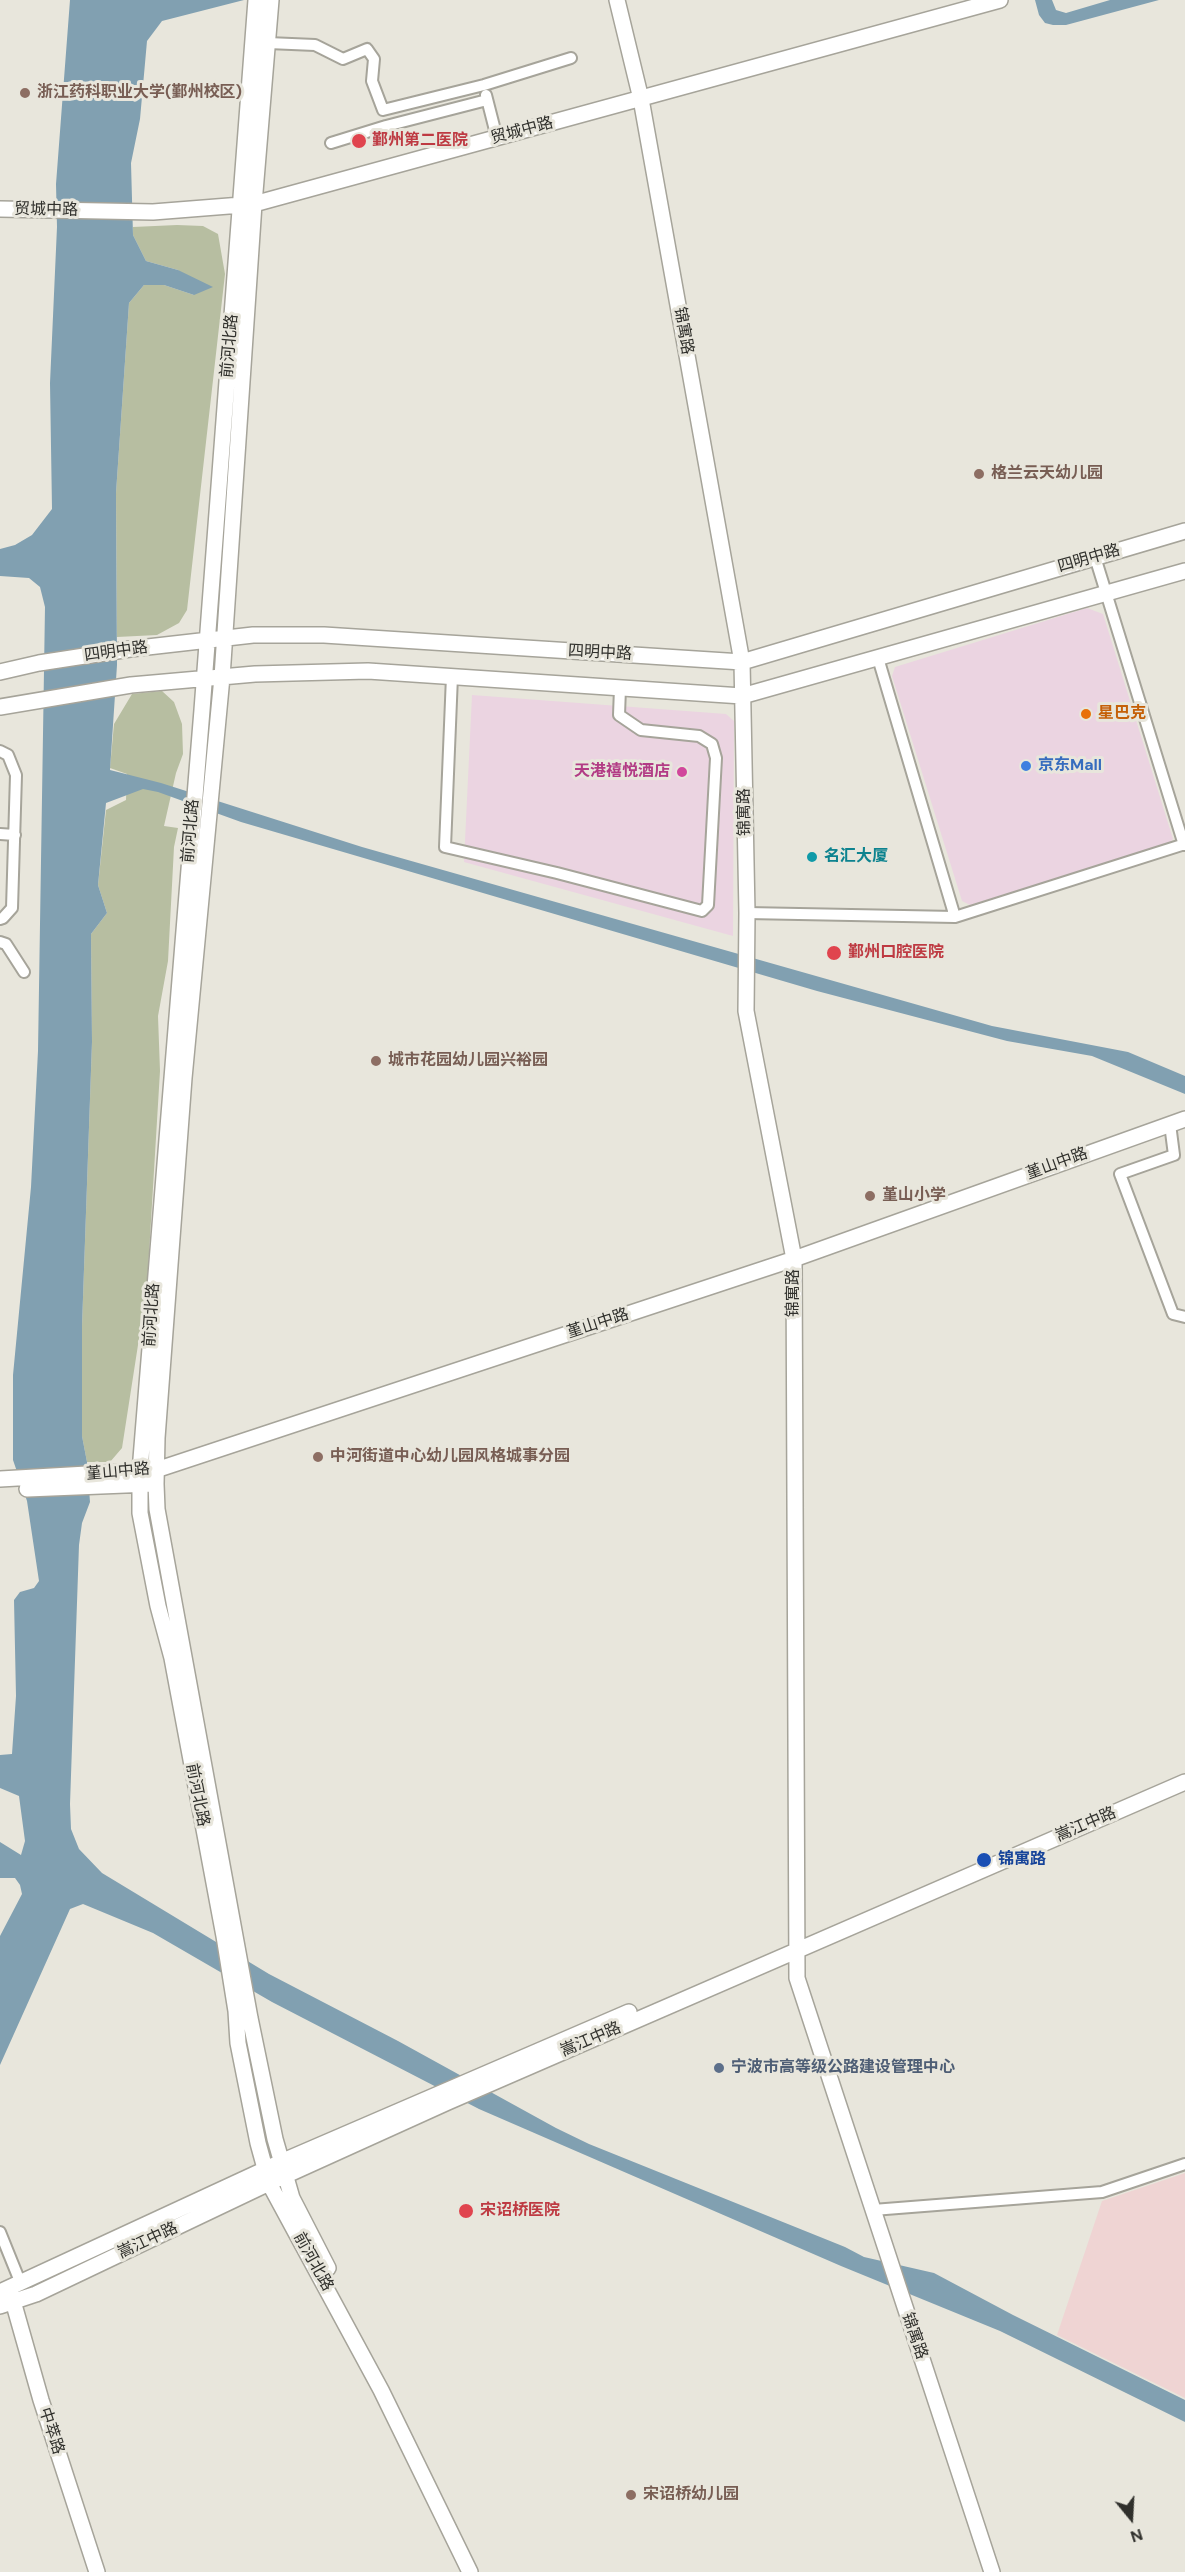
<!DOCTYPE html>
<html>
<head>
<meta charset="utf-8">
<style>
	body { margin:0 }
	#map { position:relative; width:1185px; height:2572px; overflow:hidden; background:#e8e6dc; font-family:"DM Sans",sans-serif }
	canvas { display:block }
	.north { position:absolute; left:1101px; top:2488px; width:60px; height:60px; -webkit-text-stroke:4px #e8e6dc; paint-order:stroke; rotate:162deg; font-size:16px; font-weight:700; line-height:24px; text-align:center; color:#30302c }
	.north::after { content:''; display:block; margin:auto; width:21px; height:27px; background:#30302c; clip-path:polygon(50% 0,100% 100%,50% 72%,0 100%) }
</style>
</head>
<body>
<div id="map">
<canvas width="1185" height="2572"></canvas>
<div class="north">N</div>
</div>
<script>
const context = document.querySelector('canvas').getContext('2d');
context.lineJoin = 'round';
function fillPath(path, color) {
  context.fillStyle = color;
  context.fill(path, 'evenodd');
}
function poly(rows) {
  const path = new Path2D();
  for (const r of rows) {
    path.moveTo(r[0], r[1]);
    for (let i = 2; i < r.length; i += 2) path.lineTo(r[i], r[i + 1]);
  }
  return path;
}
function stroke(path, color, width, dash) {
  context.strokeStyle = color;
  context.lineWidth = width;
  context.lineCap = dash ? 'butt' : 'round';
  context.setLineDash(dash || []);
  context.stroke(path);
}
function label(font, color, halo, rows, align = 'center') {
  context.font = font + ' "DM Sans","Noto Sans SC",sans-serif';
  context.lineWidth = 6;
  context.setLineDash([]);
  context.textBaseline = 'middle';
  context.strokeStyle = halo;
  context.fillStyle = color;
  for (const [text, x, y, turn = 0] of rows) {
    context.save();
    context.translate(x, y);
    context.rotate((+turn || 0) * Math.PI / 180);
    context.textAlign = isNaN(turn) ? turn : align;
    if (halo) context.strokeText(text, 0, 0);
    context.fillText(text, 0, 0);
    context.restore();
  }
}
fillPath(poly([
	[1087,608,1103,614,1173,839,1168,844,970,905,962,901,892,676,895,667],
	[472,695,726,714,734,721,733,936,464,862]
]), '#ebd4e1');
fillPath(poly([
	[1185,2173,1185,2398,1057,2335,1102,2201]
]), '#efd4d3');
fillPath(poly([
	[177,225,203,226,218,234,225,274,187,610,179,623,157,635,117,637,116,493,129,303,144,285,164,285,194,295,178,270,146,261,133,235,133,227],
	[162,691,174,702,182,724,183,754,176,773,164,826,178,828,174,847,168,961,158,1016,160,1071,147,1287,122,1448,110,1462,87,1462,82,1436,82,1326,92,1042,91,934,107,913,98,885,106,810,126,800,127,774,110,768,114,724,132,694]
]), '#b7bea1');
fillPath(poly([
	[70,0,244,0,162,21,147,41,140,119,131,163,133,235,146,261,178,270,213,287,194,295,164,285,144,285,129,303,116,493,117,665,110,770,161,783,362,847,992,1026,1128,1052,1185,1076,1185,1094,1092,1056,1007,1041,817,991,241,822,158,792,143,789,106,803,98,885,107,913,91,934,92,1042,82,1326,82,1436,87,1462,90,1502,82,1523,79,1545,70,1804,71,1829,79,1849,102,1873,269,1974,398,2041,556,2128,589,2144,845,2247,864,2257,934,2273,1013,2315,1185,2400,1185,2422,1000,2331,841,2266,479,2109,272,2002,153,1933,83,1904,70,1909,0,2065,0,1936,22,1894,20,1885,15,1878,0,1878,0,1842,21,1855,25,1841,19,1796,0,1788,0,1755,12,1754,16,1696,14,1600,20,1592,34,1588,39,1581,27,1501,13,1460,13,1375,31,1187,38,1051,45,607,40,587,29,578,0,576,0,549,15,545,32,535,52,509,50,383,57,227,56,184],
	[1035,0,1052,0,1056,10,1066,13,1110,0,1159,0,1066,25,1053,25,1045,23,1039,15]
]), '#81a0b1');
const street = poly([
	[268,43,315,45,343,59,367,49,374,59,372,81,383,110,484,85,571,58],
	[486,95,497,138],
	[331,143,386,126,487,100],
	[1095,557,1184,845],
	[878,658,955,917],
	[452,676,445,847,557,873,702,911,708,905,716,758,712,744,699,736,641,730,619,715,620,688],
	[0,751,8,755,16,775,12,908,3,918,0,919],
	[0,834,15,835],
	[747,913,955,917,1185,844],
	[0,942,6,944,24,972],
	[1170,1124,1174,1155,1120,1174,1173,1314,1185,1317],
	[873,2210,1102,2192,1185,2164],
	[0,2232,21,2284]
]);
const secondary = poly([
	[256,0,202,710,140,1471,140,1513,158,1606,172,1658,224,1936,236,2011,238,2043,258,2143,269,2183,381,2390,470,2572],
	[271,0,254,204,222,677,184,1078,157,1438,156,1484,157,1509,250,2018,275,2139,292,2198,328,2268],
	[617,0,641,99,742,662,747,913,746,1011,794,1259,797,1978,992,2572],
	[0,209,153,212,254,204,1000,0],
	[0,672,39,663,130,649,253,635,324,635,742,662,1185,531],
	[0,707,131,685,255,674,368,671,742,696,1185,571],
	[0,1479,156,1470,794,1259,1185,1119],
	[27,1489,150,1484],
	[0,2292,281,2162,629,2012],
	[11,2294,41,2400,97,2572],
	[0,2306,36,2294,269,2183,448,2102,1185,1782]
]);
stroke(street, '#a6a49a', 14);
stroke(secondary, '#a6a49a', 18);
stroke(street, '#fff', 10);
stroke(secondary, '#fff', 15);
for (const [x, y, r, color] of [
	[25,93,6,"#8d6e63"],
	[359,141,8,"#e0444e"],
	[979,474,6,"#8d6e63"],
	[1086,714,6,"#e8710a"],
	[1026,766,6,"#3f7fe0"],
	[682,772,6,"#d1479c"],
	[812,857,6,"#0f9aa8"],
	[834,953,8,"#e0444e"],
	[376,1061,6,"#8d6e63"],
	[870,1196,6,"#8d6e63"],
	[318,1457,6,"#8d6e63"],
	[984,1860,8,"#1a4fb4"],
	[719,2068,6,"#5c6f8a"],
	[466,2211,8,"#e0444e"],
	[631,2495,6,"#8d6e63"]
]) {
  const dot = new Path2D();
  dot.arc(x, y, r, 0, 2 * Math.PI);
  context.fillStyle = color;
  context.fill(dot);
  stroke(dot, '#e8e6dc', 2);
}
label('bold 16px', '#785e54', '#e8e6dc', [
	["浙江药科职业大学(鄞州校区)",37,93],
	["格兰云天幼儿园",991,474],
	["城市花园幼儿园兴裕园",388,1061],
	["堇山小学",882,1196],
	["中河街道中心幼儿园风格城事分园",330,1457],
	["宋诏桥幼儿园",643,2495]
], 'left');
label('16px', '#30302c', '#e8e6dc', [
	["贸城中路",522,131,-15],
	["贸城中路",46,210,1],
	["锦寓路",683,331,80],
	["前河北路",230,346,-85],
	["四明中路",1089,559,-16],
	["四明中路",116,652,-8],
	["四明中路",600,653,3],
	["锦寓路",745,812,-91],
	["前河北路",191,831,-85],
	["堇山中路",1057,1164,-20],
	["锦寓路",794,1293,-90],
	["前河北路",152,1315,-86],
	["堇山中路",598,1324,-18],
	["堇山中路",118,1472,-5],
	["前河北路",197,1795,79],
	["嵩江中路",1086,1825,-23],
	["嵩江中路",591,2040,-23],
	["嵩江中路",148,2241,-25],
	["前河北路",313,2262,61],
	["锦寓路",914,2336,71],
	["中萃路",51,2431,72]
]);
label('bold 16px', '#be3a42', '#e8e6dc', [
	["鄞州第二医院",372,141],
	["鄞州口腔医院",848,953],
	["宋诏桥医院",480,2211]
], 'left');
label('bold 16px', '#c56008', '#e8e6dc', [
	["星巴克",1098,714]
], 'left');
label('bold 16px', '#366cbe', '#e8e6dc', [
	["京东Mall",1038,766]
], 'left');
label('bold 16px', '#b23c85', '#e8e6dc', [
	["天港禧悦酒店",670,772]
], 'right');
label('bold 16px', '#0d838f', '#e8e6dc', [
	["名汇大厦",824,857]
], 'left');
label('bold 16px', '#164399', '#e8e6dc', [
	["锦寓路",998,1860]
], 'left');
label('bold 16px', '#4e5e75', '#e8e6dc', [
	["宁波市高等级公路建设管理中心",731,2068]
], 'left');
</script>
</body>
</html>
